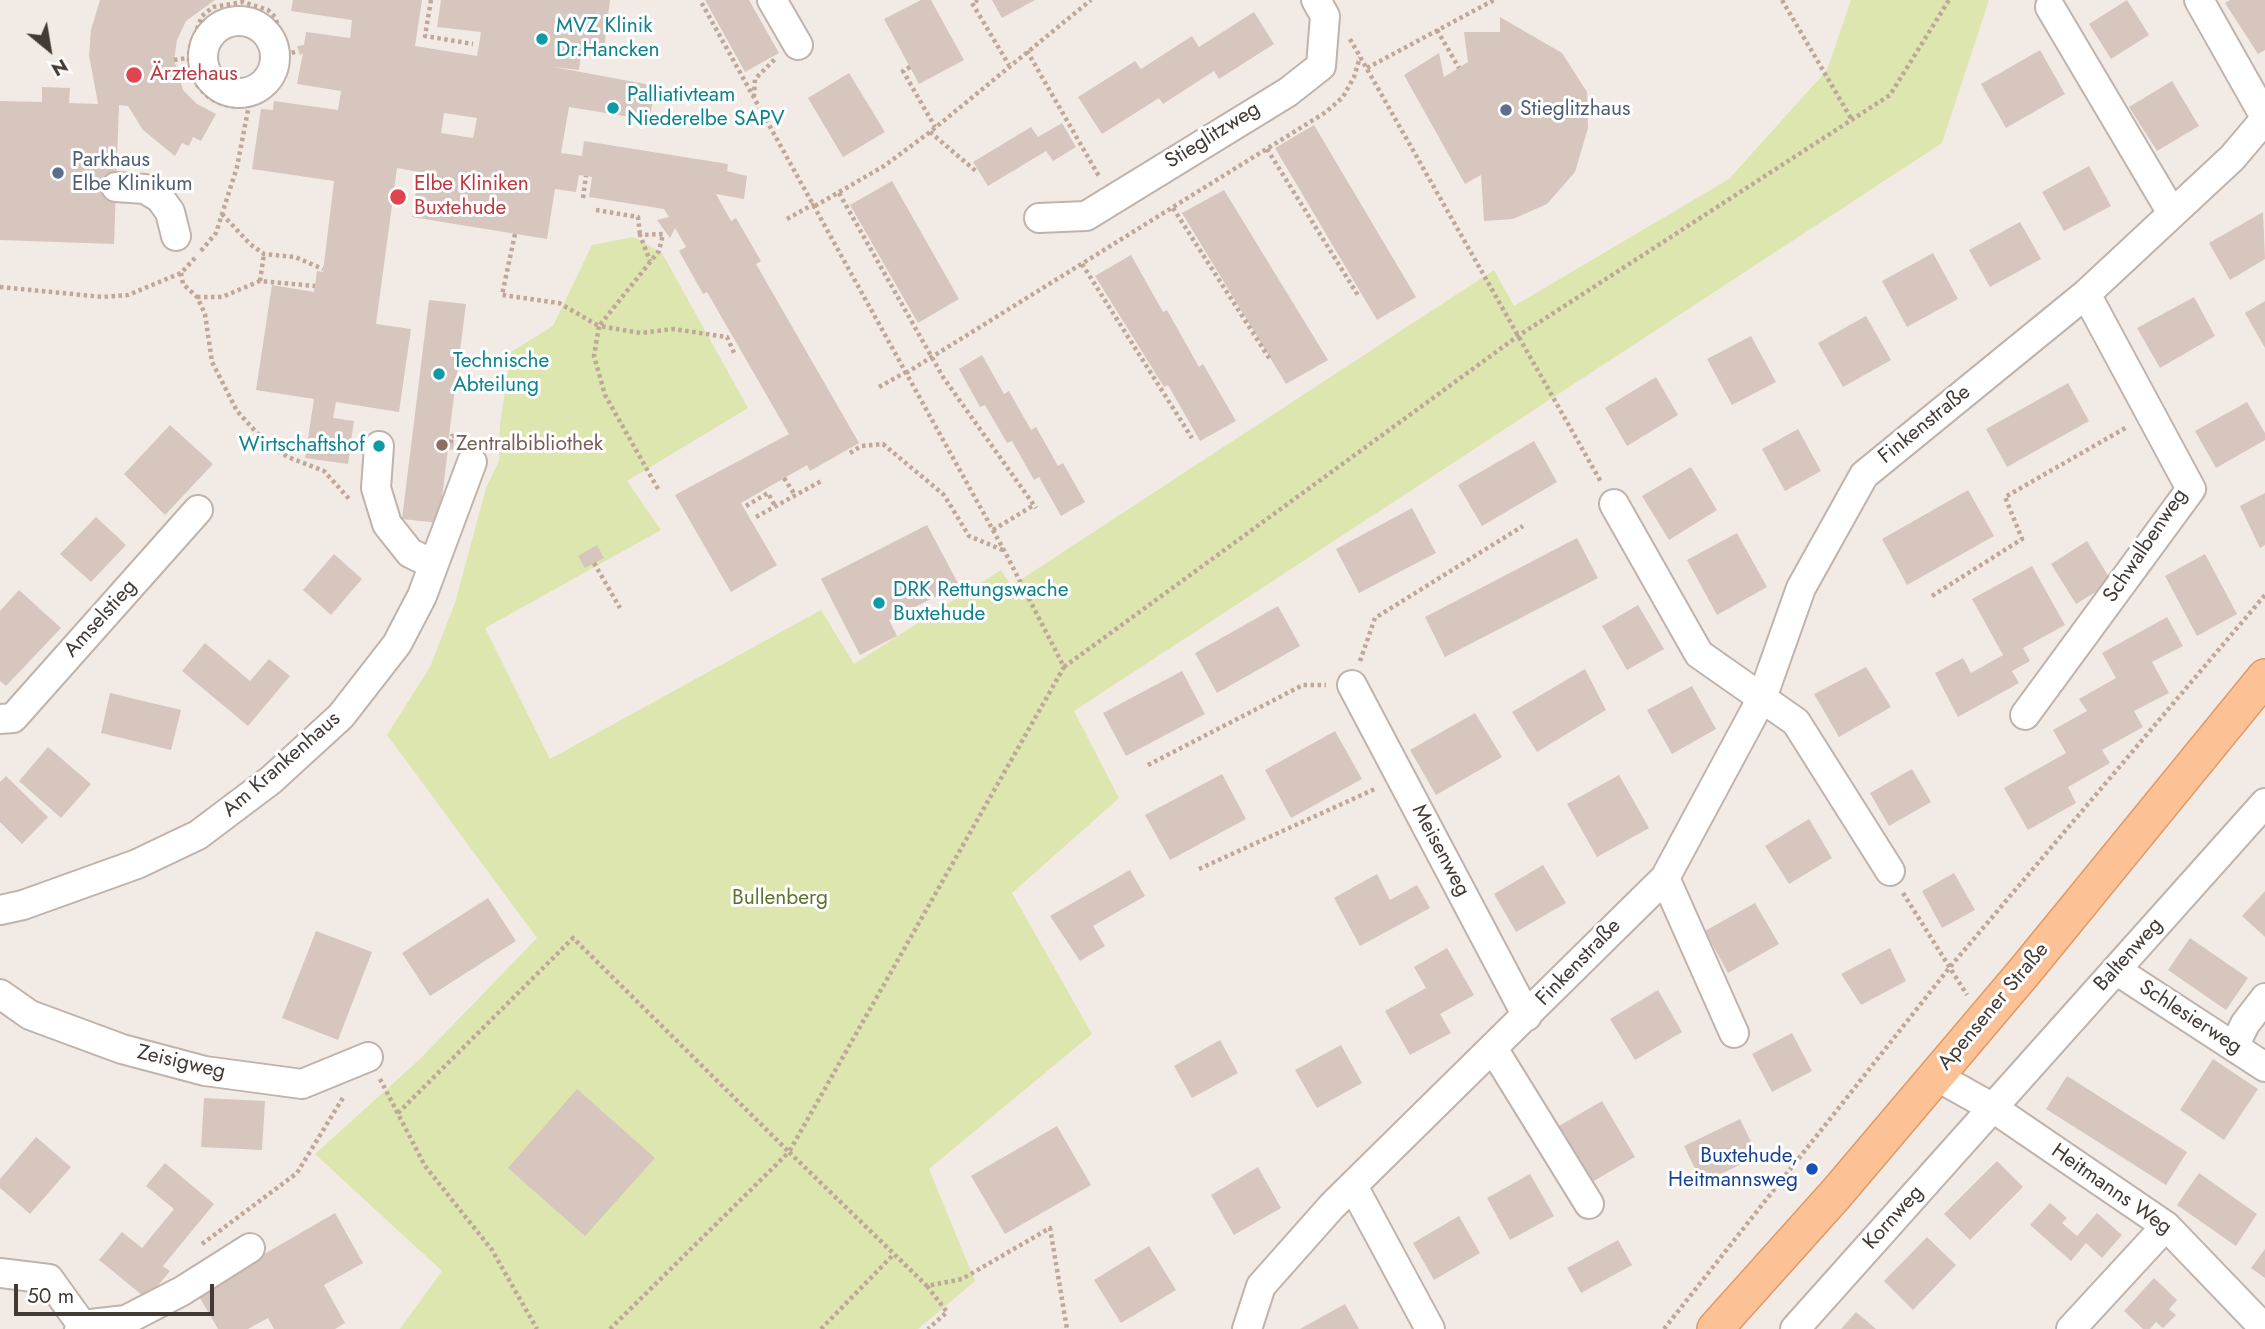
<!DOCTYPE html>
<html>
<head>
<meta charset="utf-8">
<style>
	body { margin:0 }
	#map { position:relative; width:2265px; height:1329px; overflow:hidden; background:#f2ebe5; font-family:Jost,sans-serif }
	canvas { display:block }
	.north { position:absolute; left:14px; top:14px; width:70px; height:70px; -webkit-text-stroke:5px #fff; paint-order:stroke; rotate:150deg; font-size:19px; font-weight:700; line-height:28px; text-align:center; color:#443a35 }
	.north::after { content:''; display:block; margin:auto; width:24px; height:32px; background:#443a35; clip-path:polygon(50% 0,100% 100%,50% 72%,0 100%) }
	.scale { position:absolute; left:14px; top:1284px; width:200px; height:32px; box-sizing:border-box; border:4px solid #443a35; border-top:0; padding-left:9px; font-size:21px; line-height:24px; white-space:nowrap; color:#443a35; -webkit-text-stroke:5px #fff; paint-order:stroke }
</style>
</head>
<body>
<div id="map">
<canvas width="2265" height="1329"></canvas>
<div class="north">N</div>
<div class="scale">50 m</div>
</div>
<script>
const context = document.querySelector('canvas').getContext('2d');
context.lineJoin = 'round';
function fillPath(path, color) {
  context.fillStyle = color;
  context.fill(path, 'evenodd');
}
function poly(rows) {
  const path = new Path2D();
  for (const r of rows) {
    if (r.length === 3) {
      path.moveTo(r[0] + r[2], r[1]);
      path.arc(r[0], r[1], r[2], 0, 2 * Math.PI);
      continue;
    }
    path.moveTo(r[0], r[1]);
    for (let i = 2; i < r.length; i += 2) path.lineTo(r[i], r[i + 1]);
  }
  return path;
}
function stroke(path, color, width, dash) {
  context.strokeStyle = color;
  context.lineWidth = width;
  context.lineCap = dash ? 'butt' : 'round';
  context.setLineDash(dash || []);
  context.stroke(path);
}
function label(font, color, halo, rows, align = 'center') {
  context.font = font + ' Jost,sans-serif';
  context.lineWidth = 6;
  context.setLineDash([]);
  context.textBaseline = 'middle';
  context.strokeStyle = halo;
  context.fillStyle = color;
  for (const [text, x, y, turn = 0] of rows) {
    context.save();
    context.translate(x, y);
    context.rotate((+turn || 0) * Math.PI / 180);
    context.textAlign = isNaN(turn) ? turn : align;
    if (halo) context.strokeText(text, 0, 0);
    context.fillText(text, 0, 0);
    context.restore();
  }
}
fillPath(poly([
	[1851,0,1989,0,1942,143,1074,711,1119,798,1012,893,1092,1034,929,1169,975,1281,918,1329,400,1329,442,1271,315,1154,419,1060,537,938,387,735,430,667,455,603,486,488,499,461,500,424,511,352,553,326,592,245,634,237,662,253,748,408,627,481,661,530,485,628,550,759,821,610,854,664,1001,570,1011,586,1494,270,1514,306,1729,179,1827,70]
]), '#dce6ae');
fillPath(poly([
	[100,0,215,0,186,21,177,40,174,60,183,90,197,104,216,114,201,141,193,137,189,146,182,143,175,156,143,130,128,106,119,105,114,244,0,240,0,101,42,102,42,87,70,88,69,103,98,104,89,55,91,30],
	[293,0,422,0,415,46,477,56,481,32,437,27,441,0,610,0,604,49,582,46,579,70,554,67,656,86,649,120,569,107,561,153,582,156,584,141,728,164,727,171,747,176,744,199,716,194,731,221,736,218,761,261,756,264,859,443,810,471,807,465,741,503,777,565,731,592,675,495,789,434,707,292,703,294,679,251,686,247,675,228,670,238,657,220,669,217,664,209,589,197,592,177,579,175,576,192,555,189,547,239,412,217,419,172,397,168,376,324,411,329,399,412,336,402,333,418,354,421,348,464,305,458,314,399,256,390,272,285,314,292,317,271,323,272,334,181,252,169,261,109,273,110,274,101,338,110,341,91,297,84,303,53,300,55,297,46,304,45,306,32,350,38,352,20,291,11],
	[444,113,477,118,473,138,441,133],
	[705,0,749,0,779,53,745,72],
	[921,0,931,0,964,60,919,84,884,19],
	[992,0,1035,0,1002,18],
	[2127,0,2149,35,2111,59,2089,24],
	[2230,0,2265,0,2265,50,2258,54,2225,3],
	[1254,12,1274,44,1219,79,1214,71,1163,104,1159,98,1102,134,1078,97,1135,61,1141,69,1192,36,1199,47],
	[1500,17,1562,53,1587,92,1588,128,1575,172,1547,204,1513,219,1484,221,1481,175,1465,184,1404,75,1439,53,1444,77,1468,62,1464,32,1500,32],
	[2040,50,2065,94,2006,128,1981,84],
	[849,73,885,132,843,157,808,98],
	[2172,81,2199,126,2157,151,2129,107],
	[1062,123,1076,147,1053,161,1046,151,988,186,973,162,1031,127,1038,137],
	[1314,125,1416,297,1377,320,1275,148],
	[2089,166,2111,206,2064,231,2042,192],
	[892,181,959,299,918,323,850,205],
	[1224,190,1328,360,1286,384,1182,213],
	[2263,212,2265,259,2230,280,2209,243],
	[2020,222,2041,259,1990,287,1969,250],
	[1933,253,1958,299,1907,327,1882,281],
	[1131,255,1163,312,1167,310,1199,367,1203,364,1236,421,1200,441,1168,385,1164,387,1095,276],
	[2194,297,2215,336,2160,368,2137,328],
	[429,300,466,304,448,443,454,443,453,450,448,449,439,523,402,519],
	[2265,301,2265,348,2245,313],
	[1866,316,1891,360,1843,387,1818,343],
	[1751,336,1776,382,1732,405,1707,359],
	[982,355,1004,394,1009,391,1031,430,1036,427,1058,466,1063,463,1085,502,1061,516,1039,477,1034,480,1012,441,1007,443,985,405,980,407,959,369],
	[1656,377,1678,415,1627,446,1605,408],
	[2068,383,2089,421,2007,467,1986,429],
	[2247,402,2265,433,2265,440,2216,468,2195,431],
	[170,425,213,464,165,515,124,474],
	[1798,429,1821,471,1785,491,1762,449],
	[1534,441,1557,482,1482,526,1458,485],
	[1691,467,1717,510,1669,540,1642,496],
	[1968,490,1994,536,1907,585,1882,539],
	[2265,493,2265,545,2260,548,2240,506],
	[1412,508,1436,553,1359,593,1336,549],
	[96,517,126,545,91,582,60,554],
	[927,525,959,585,889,620,897,636,860,655,821,579],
	[1737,533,1767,587,1717,615,1687,560],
	[1577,538,1598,578,1445,657,1425,617],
	[2087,541,2112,582,2076,604,2051,564],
	[597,545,604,558,585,568,578,556],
	[334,554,362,579,331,615,303,590],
	[2205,554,2237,614,2197,636,2165,576],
	[2032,566,2065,625,2023,648,2030,661,2012,671,2019,683,1958,717,1935,673,1963,658,1971,673,2003,655,1972,599],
	[19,590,61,628,6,686,0,681,0,611],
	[1638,605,1664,649,1627,670,1602,626],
	[1278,606,1300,646,1217,693,1195,653],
	[2167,617,2183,646,2152,662,2169,693,2134,711,2143,727,2102,750,2110,763,2068,787,2076,803,2028,830,2004,788,2066,753,2053,730,2087,711,2079,699,2116,678,2102,653],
	[205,643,250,681,269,659,290,676,248,726,182,671],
	[1866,667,1891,707,1839,737,1814,694],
	[1585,669,1606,710,1537,752,1512,712],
	[1182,671,1205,714,1126,756,1103,713],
	[1692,686,1716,729,1672,754,1647,710],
	[110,693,181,710,171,750,101,733],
	[1475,713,1502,757,1436,795,1410,750],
	[1335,731,1362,779,1291,818,1265,770],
	[48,747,91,784,61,818,19,781],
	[1912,769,1931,802,1889,826,1870,793],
	[1222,774,1246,819,1170,860,1145,815],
	[1619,775,1649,828,1597,857,1567,804],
	[6,776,48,817,22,844,0,822,0,782],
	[1809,819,1832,858,1789,884,1765,846],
	[1543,865,1566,903,1516,932,1494,894],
	[1130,870,1145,896,1093,926,1105,946,1080,961,1050,916],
	[1954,873,1975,910,1942,928,1922,891],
	[1377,874,1390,900,1417,885,1430,908,1360,946,1334,898],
	[2265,891,2265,937,2242,916],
	[488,898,516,941,430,996,402,953],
	[1755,903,1779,944,1728,973,1705,931],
	[316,931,372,952,338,1040,282,1018],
	[2190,938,2248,978,2226,1010,2168,970],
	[1447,948,1474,995,1440,1014,1451,1033,1410,1055,1385,1011,1426,988,1414,967],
	[1890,948,1906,981,1861,1005,1841,974],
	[1658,990,1682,1032,1635,1060,1610,1019],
	[1792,1033,1812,1071,1772,1092,1752,1054],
	[1220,1040,1238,1073,1192,1098,1174,1066],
	[1341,1045,1362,1083,1317,1108,1295,1070],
	[2213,1059,2258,1089,2224,1140,2180,1110],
	[2067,1076,2187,1152,2166,1185,2046,1109],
	[577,1089,655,1158,585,1236,508,1168],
	[204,1098,265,1101,262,1150,201,1147],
	[1602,1101,1635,1157,1592,1182,1559,1126],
	[1740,1119,1758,1156,1702,1183,1684,1146],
	[1057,1126,1091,1185,1005,1234,971,1176],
	[36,1137,71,1167,30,1214,0,1188,0,1179],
	[1997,1161,2023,1187,1970,1240,1944,1214],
	[165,1163,214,1204,163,1266,170,1271,147,1299,99,1260,122,1232,142,1248,174,1209,146,1186],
	[1258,1167,1281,1208,1234,1235,1211,1195],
	[2199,1173,2257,1214,2236,1246,2177,1205],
	[1530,1174,1554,1216,1510,1240,1487,1198],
	[2050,1203,2067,1218,2062,1223,2077,1236,2097,1213,2122,1235,2102,1258,2086,1243,2071,1261,2030,1225],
	[335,1213,363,1263,324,1285,345,1323,335,1329,274,1329,268,1318,248,1329,218,1329,197,1293],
	[1459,1216,1480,1253,1434,1280,1413,1243],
	[1927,1237,1956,1265,1913,1310,1884,1281],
	[1618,1240,1632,1265,1581,1293,1567,1268],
	[1149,1246,1176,1290,1121,1323,1094,1280],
	[2265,1249,2265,1278,2251,1268],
	[2154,1278,2177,1300,2169,1309,2176,1315,2163,1328,2156,1322,2150,1329,2143,1329,2124,1311],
	[1345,1304,1359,1329,1300,1329],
	[1856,1312,1876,1329,1841,1329]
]), '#d6c6be');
const minor = poly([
	[772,0,798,45],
	[2199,0,2265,117],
	[2050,7,2172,213],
	[239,57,36],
	[116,187,145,189,160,198,170,212,176,236],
	[1039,218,1086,216,1288,92,1321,66,1325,16,1316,0],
	[379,446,376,488,387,524,410,553,433,564],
	[1614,504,1699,654,1796,722,1890,871],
	[1352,685,1527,1016],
	[2025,715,2191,489,2086,294],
	[0,719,13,718,198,510],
	[1665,878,1734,1033],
	[0,910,23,905,137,864,198,835,271,780,341,716,397,644,422,596,472,462],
	[2116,970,2265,1067],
	[0,994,30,1015,122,1049,205,1071,302,1084,368,1057],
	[2234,1047,2245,1024,2265,998],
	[1494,1050,1589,1204],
	[1936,1076,1993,1108,2166,1226,2265,1329],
	[1353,1186,1430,1329],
	[0,1273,49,1279,82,1325,79,1329],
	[82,1325,126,1320,182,1291,250,1248],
	[1247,1329,1261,1286,1332,1206,1665,878,1762,698,1801,588,1864,475,2086,294,2232,158,2265,119],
	[1795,1329,2265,803],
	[2071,1329,2166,1226]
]);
const major = poly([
	[1715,1329,1836,1194,2025,971,2265,677]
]);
stroke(minor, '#c0b3ab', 32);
stroke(major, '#e09965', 38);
stroke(poly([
	[431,0,425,36,473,44],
	[978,0,972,3,1009,65],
	[1782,0,1852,120],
	[237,58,48],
	[197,29,202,16,213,7,243,2,268,10,275,17,282,38],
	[1437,30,1459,68],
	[1350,39,1601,482],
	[1027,51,1100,178],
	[285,55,298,51],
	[174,60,187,58],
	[910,67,903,71,935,127],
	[1367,68,1494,0],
	[754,97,755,79,775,59],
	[930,132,978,173],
	[1267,149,1359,297],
	[839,193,943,377,1036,508],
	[583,198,586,176],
	[815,206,884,166,930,132,1091,0],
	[1173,208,1271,361],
	[596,210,638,217,640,235],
	[222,214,250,244,264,254,295,257,323,269],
	[787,219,814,204],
	[515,234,502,295,559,303,599,326,659,251,663,234,640,235,650,261],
	[201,251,216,233,237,167,249,105],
	[1082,264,1192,438],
	[181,273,183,284,197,297,205,314,212,362,237,411,267,444,288,457,324,471,351,501],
	[260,281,264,254],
	[0,287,103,297,128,295,181,273,195,258],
	[197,297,222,297,260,281,315,286],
	[906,373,1326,112,1343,97,1354,77,1360,57],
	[879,387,906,372],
	[451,443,452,436,463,436],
	[850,453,861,446,883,444,944,495,969,536,1005,551],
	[784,478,795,495],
	[658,489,605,395,594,356,599,326,641,333,673,329,727,337,735,355],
	[746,506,768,493,775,506],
	[756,517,823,480],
	[993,530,1034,505],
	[594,563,620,608],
	[1932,596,2022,539,2005,497,2127,427],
	[1360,661,1375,618,1523,526],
	[1064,667,1518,336,1890,95,1949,0],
	[1148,765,1303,685,1326,685],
	[1199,869,1377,788],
	[1903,893,1967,995],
	[380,1079,425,1166,492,1250,537,1329],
	[398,1113,573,938,789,1152,1064,667,1005,552,700,0],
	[202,1244,297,1173,344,1096],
	[927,1286,947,1312,928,1329],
	[610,1329,789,1152,927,1286,962,1279,1050,1228,1067,1329],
	[821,1329,894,1254],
	[1664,1329,1950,967,2265,595]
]), '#bfa79a', 4.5, [3.5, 3.5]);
stroke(minor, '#fff', 28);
stroke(major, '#fcc195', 35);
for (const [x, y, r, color] of [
	[542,39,7,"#0f9aa8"],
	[134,75,9,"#e0444e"],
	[613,108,7,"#0f9aa8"],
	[1506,110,7,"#5c6f8a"],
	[58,173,7,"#5c6f8a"],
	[398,197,9,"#e0444e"],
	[439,374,7,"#0f9aa8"],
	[442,445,7,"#8d6e63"],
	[379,446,7,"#0f9aa8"],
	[879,603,7,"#0f9aa8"],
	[1812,1169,7,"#1a4fb4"]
]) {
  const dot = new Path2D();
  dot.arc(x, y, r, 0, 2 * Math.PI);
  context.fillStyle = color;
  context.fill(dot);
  stroke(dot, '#fff', 2.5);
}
label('21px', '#0d838f', '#fff', [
	["MVZ Klinik",556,27],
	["Dr.Hancken",556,51],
	["Palliativteam",627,96],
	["Niederelbe SAPV",627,120],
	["Technische",453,362],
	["Abteilung",453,386],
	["Wirtschaftshof",365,446,"right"],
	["DRK Rettungswache",893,591],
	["Buxtehude",893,615]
], 'left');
label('21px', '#be3a42', '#fff', [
	["Ärztehaus",150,75],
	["Elbe Kliniken",414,185],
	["Buxtehude",414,209]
], 'left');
label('21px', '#4e5e75', '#fff', [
	["Stieglitzhaus",1520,110],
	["Parkhaus",72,161],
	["Elbe Klinikum",72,185]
], 'left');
label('21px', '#443a35', '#fff', [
	["Stieglitzweg",1213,136,-32],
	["Finkenstraße",1925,425,-39],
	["Schwalbenweg",2146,546,-56],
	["Amselstieg",101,619,-48],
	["Am Krankenhaus",282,765,-41],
	["Meisenweg",1440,851,62],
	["Baltenweg",2129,955,-48],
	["Finkenstraße",1579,963,-46],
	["Apensener Straße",1994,1007,-50],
	["Schlesierweg",2190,1018,33],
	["Zeisigweg",181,1063,13],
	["Heitmanns Weg",2111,1190,35],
	["Kornweg",1894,1218,-48]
]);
label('21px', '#785e54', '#fff', [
	["Zentralbibliothek",456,445]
], 'left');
label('21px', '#5b742a', '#fff', [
	["Bullenberg",780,899]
]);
label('21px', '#164399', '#fff', [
	["Buxtehude,",1798,1157],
	["Heitmannsweg",1798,1181]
], 'right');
</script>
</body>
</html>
